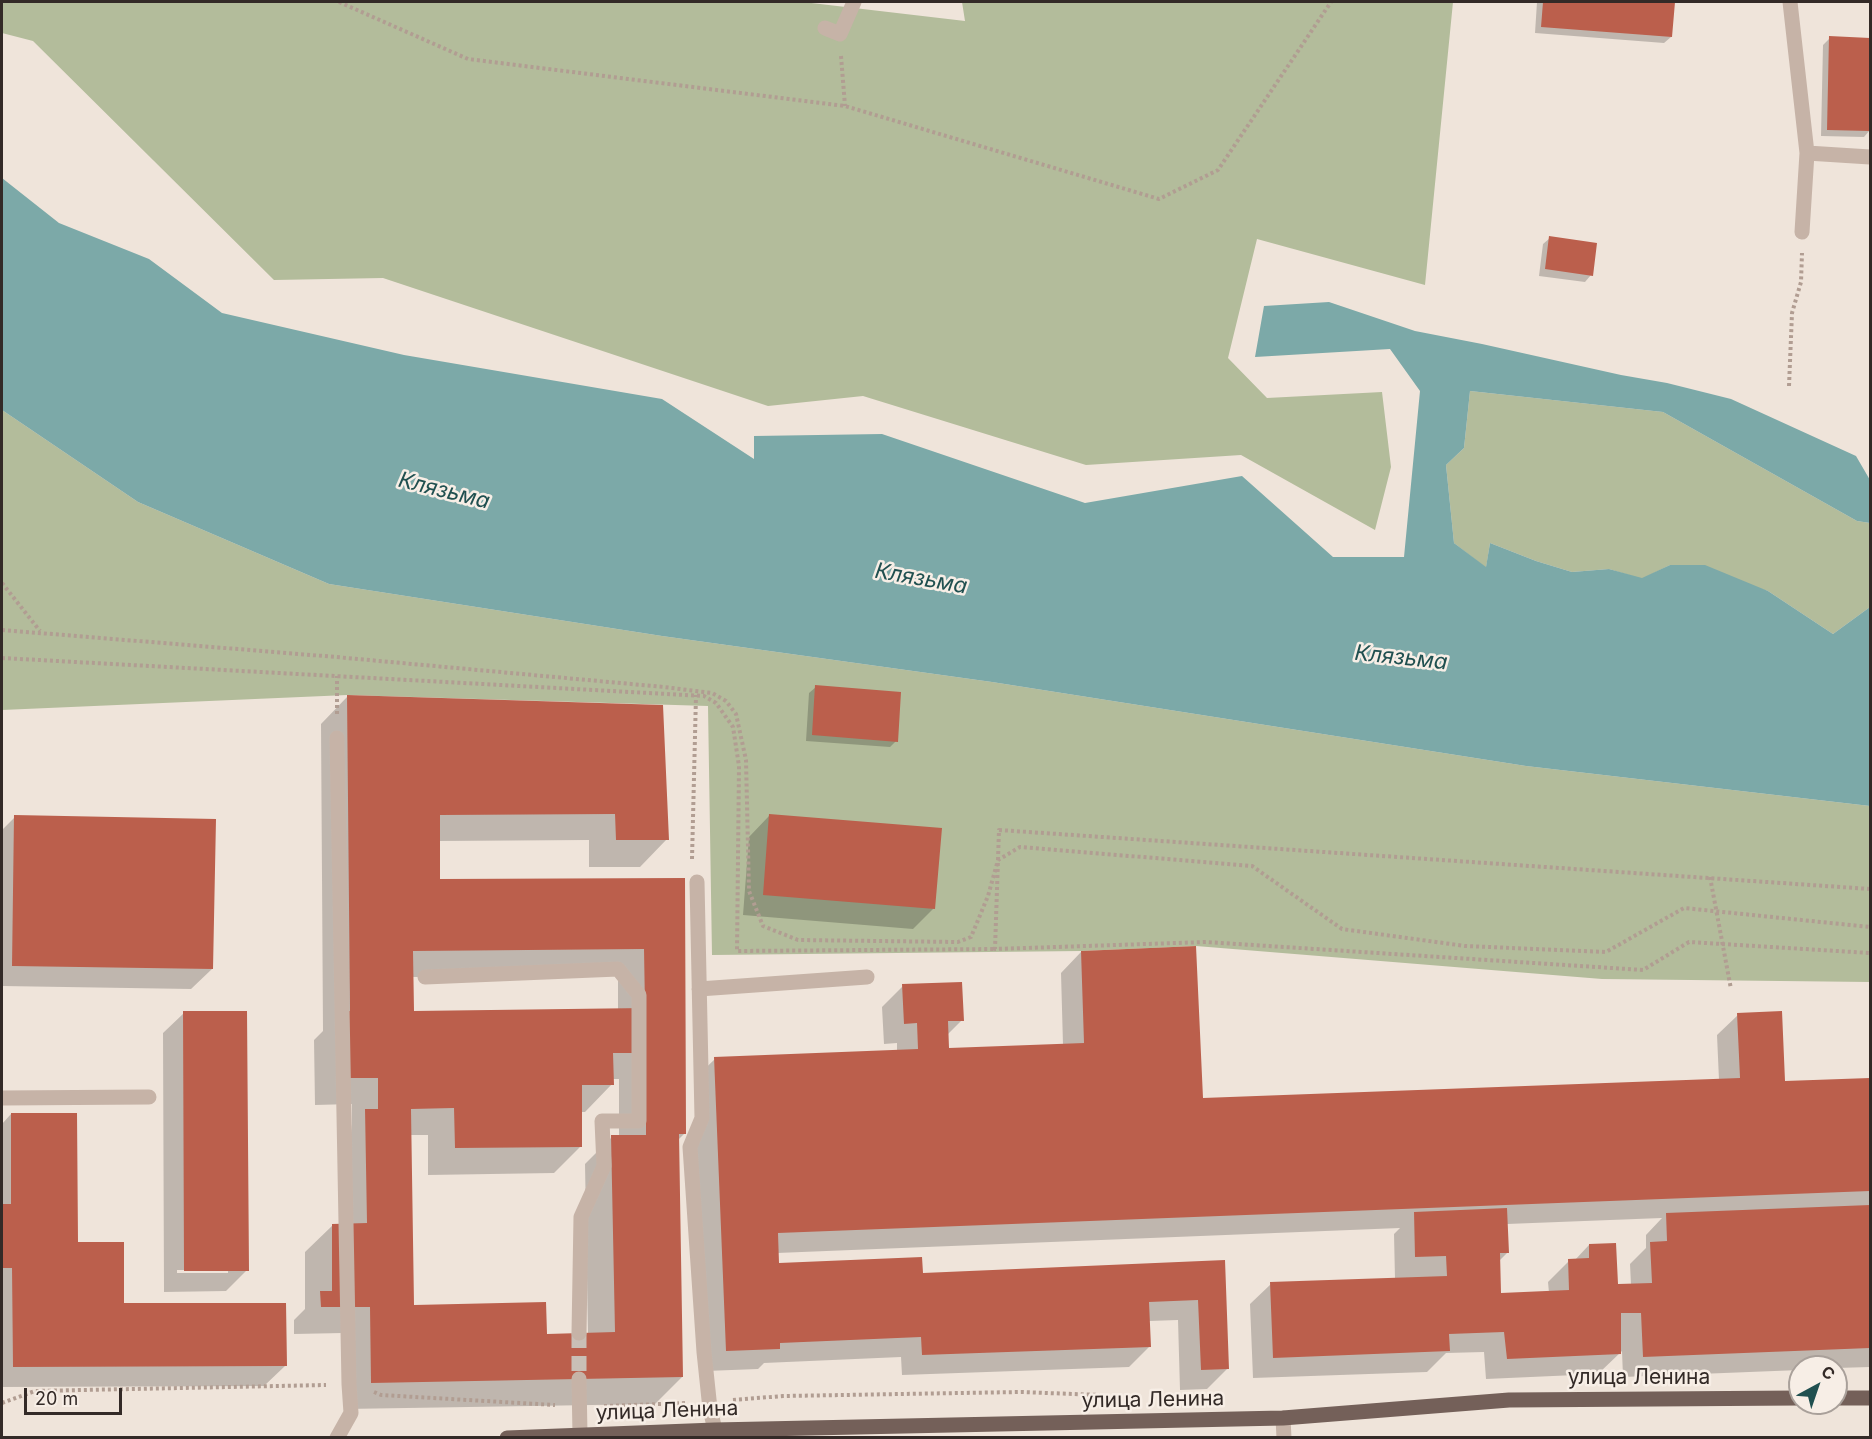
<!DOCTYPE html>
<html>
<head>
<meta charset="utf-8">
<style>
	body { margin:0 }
	#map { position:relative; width:1872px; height:1439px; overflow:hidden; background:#efe4da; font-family:Inter,sans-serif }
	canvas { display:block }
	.frame { position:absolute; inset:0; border:3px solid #332a27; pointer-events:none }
	.north { position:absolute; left:1788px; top:1355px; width:60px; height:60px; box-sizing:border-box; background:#f7eee6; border:2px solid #a9a09a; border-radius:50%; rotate:40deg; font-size:16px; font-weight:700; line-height:24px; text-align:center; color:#332a27 }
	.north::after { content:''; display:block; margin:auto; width:21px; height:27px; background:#205050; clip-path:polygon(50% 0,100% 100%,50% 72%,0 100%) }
	.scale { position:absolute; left:24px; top:1388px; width:98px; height:27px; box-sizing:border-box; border:3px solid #332a27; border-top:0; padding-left:8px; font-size:18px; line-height:21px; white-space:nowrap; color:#332a27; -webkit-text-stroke:4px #f7eee6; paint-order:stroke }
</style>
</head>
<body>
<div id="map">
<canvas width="1872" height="1439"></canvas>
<div class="frame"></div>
<div class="north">С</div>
<div class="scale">20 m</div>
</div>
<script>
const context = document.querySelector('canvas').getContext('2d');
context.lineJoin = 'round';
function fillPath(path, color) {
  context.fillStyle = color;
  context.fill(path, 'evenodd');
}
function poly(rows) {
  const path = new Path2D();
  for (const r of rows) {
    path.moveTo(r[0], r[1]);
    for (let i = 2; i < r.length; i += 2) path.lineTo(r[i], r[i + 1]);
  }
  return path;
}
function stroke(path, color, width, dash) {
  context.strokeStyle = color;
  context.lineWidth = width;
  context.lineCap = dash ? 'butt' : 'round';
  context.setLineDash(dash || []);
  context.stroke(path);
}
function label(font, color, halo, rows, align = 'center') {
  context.font = font + ' Inter,sans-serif';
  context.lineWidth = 5;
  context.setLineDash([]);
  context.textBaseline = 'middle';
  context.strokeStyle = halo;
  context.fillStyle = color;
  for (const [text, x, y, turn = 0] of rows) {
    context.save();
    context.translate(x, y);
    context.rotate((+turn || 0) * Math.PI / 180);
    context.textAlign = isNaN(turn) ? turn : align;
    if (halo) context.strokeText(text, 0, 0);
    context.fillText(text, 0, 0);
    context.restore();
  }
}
fillPath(poly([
	[2,2,803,2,965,21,962,2,1453,2,1425,285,1257,239,1228,358,1267,398,1382,392,1391,467,1375,530,1241,455,1086,465,863,396,768,406,383,278,274,280,33,41,2,33],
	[1470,391,1663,412,1857,521,1870,523,1870,607,1833,634,1768,591,1670,565,1642,579,1609,569,1572,572,1536,561,1490,543,1486,568,1454,543,1446,465,1464,448],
	[2,410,138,502,329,584,662,636,992,682,1526,766,1870,806,1870,982,1602,979,1196,946,1081,951,712,955,708,706,347,695,2,710]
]), '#b3bc9b');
fillPath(poly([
	[2,178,59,223,149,259,222,313,404,355,662,399,754,459,754,436,882,434,1085,503,1242,476,1333,557,1404,557,1420,391,1390,349,1255,357,1264,306,1329,302,1415,331,1482,344,1621,375,1667,383,1731,399,1856,456,1870,480,1870,523,1857,521,1663,412,1470,391,1464,448,1446,465,1454,543,1486,567,1490,543,1536,561,1572,572,1609,569,1642,578,1670,565,1705,565,1768,591,1833,634,1870,607,1870,806,1526,766,992,682,662,636,329,584,138,502,2,410]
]), '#7ca9a8');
fillPath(poly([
	[1537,2,1674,2,1671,37,1664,43,1535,33],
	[1830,38,1870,39,1870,130,1864,137,1821,136,1823,45],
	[1550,238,1591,275,1585,282,1539,276,1543,244],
	[816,687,896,741,890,747,806,741,809,693],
	[348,696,662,706,667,839,640,867,589,867,589,840,438,841,439,881,683,879,685,1133,677,1141,682,1377,655,1404,345,1409,343,1333,294,1334,294,1320,305,1309,305,1252,333,1225,340,1225,352,1124,352,1104,315,1105,314,1040,323,1031,321,724],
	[618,976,618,1010,413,1013,412,977],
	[612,1079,619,1079,619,1137,612,1137,585,1164,588,1334,546,1335,413,1306,410,1135,428,1135,428,1175,554,1173,581,1146,580,1112,585,1112,612,1084],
	[769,816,934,908,913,929,743,915,749,837],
	[15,817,212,969,191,989,2,986,2,830],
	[1081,952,1201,1100,1719,1080,1717,1035,1738,1015,1783,1083,1870,1080,1870,1367,1836,1368,1836,1367,1800,1367,1800,1370,1623,1377,1622,1351,1598,1374,1486,1379,1484,1352,1446,1353,1427,1372,1253,1378,1250,1304,1271,1284,1395,1279,1394,1234,1400,1228,777,1253,778,1264,921,1274,1224,1262,1228,1368,1207,1389,1180,1390,1178,1320,1149,1321,1150,1346,1129,1367,902,1375,901,1357,764,1363,758,1369,706,1371,694,1079,715,1059,897,1052,897,1043,884,1044,882,1007,903,986,962,1020,947,1035,948,1049,1063,1045,1061,973],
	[1662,1218,1646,1235,1646,1248,1630,1264,1631,1285,1617,1286,1589,1245,1574,1261,1569,1261,1548,1282,1549,1293,1500,1295,1499,1261,1508,1252,1507,1224],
	[184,1013,247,1270,226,1291,164,1292,163,1033],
	[177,1270,228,1270,228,1273,177,1273],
	[11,1114,76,1244,122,1305,285,1366,264,1386,2,1387,2,1124]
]), '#0003');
fillPath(poly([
	[1543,2,1675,2,1672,37,1541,27],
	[1829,36,1870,38,1870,131,1827,130],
	[1549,236,1597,243,1593,276,1545,269],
	[815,685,901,692,898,742,812,735],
	[347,695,663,705,669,840,616,840,615,814,440,815,440,879,685,878,686,1134,679,1134,683,1377,371,1383,370,1307,321,1307,320,1291,332,1291,332,1224,367,1223,365,1109,378,1109,378,1078,342,1078,341,1011,350,1011],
	[644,949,645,1008,414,1011,413,951],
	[613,1053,646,1053,646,1135,611,1135,615,1332,547,1334,546,1302,414,1305,411,1109,454,1108,455,1148,582,1147,582,1085,614,1085],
	[769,814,942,828,935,909,763,895],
	[14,815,216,819,213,969,12,966],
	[1196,946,1203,1098,1740,1078,1737,1013,1782,1011,1785,1081,1870,1078,1870,1191,778,1233,779,1263,922,1257,923,1273,1225,1260,1229,1369,1201,1370,1198,1300,1149,1302,1151,1347,922,1355,921,1337,780,1343,780,1349,726,1351,714,1057,918,1049,917,1023,904,1024,902,984,962,982,964,1021,948,1021,949,1048,1084,1043,1081,951],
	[183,1011,247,1011,249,1271,184,1271],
	[11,1113,77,1113,78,1242,124,1242,124,1303,286,1303,287,1366,13,1367,12,1268,2,1268,2,1204,11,1204],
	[1870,1205,1870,1348,1643,1357,1641,1313,1621,1313,1621,1354,1507,1359,1504,1332,1449,1334,1450,1351,1273,1358,1270,1282,1447,1276,1446,1256,1415,1257,1414,1212,1507,1208,1509,1253,1500,1253,1501,1293,1569,1290,1568,1259,1589,1258,1589,1244,1616,1243,1618,1284,1652,1283,1650,1242,1667,1241,1666,1213]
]), '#bb5f4c');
stroke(poly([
	[579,1333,579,1379]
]), '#c9bfb6', 15, [15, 8]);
stroke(poly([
	[339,2,468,59,845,106,1159,199,1218,170,1331,2],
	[841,56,845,106],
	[1789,386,1792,313,1801,282,1802,253],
	[2,583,40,631],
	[2,630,336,657,664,687,712,693,726,701,736,714,746,760,749,891,763,926,798,940,958,942,971,937,988,896,998,860,1020,847,1252,866,1342,929,1465,946,1606,952,1684,908,1870,927],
	[2,658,704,696,716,703,733,727,739,766,737,951,995,949],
	[337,714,337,676],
	[692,859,696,695],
	[1710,877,1731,989],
	[1870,889,999,830,995,949,1206,942,1643,970,1689,942,1870,953],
	[374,1392,381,1395,555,1405],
	[733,1400,783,1396,1021,1392,1100,1395],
	[2,1403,35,1391,326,1385],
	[604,1406,687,1403]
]), '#b19d92', 4, [3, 3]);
stroke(poly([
	[1790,2,1807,153,1802,232],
	[825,28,840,34,854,2],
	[1807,153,1870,157],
	[697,882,702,1118,690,1147,704,1352,710,1409,715,1430],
	[425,977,618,969,639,995,639,1121,602,1121,604,1166,581,1217,579,1333],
	[699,989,867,977],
	[2,1098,149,1097],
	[579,1379,580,1435],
	[1283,1418,1284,1438],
	[337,1438,351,1413,349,1384,337,738]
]), '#c6b3a7', 15);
stroke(poly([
	[1836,1398,1870,1398],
	[507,1438,715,1430,1283,1418,1509,1400,1800,1398]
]), '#746059', 15);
label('21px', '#332a27', '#f7eee6', [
	["улица Ленина",1639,1378],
	["улица Ленина",1153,1400,-1],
	["улица Ленина",667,1411,-2]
]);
label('italic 22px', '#205050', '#f7eee6', [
	["Клязьма",444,491,14],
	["Клязьма",921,579,10],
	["Клязьма",1401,658,6]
]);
</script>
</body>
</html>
